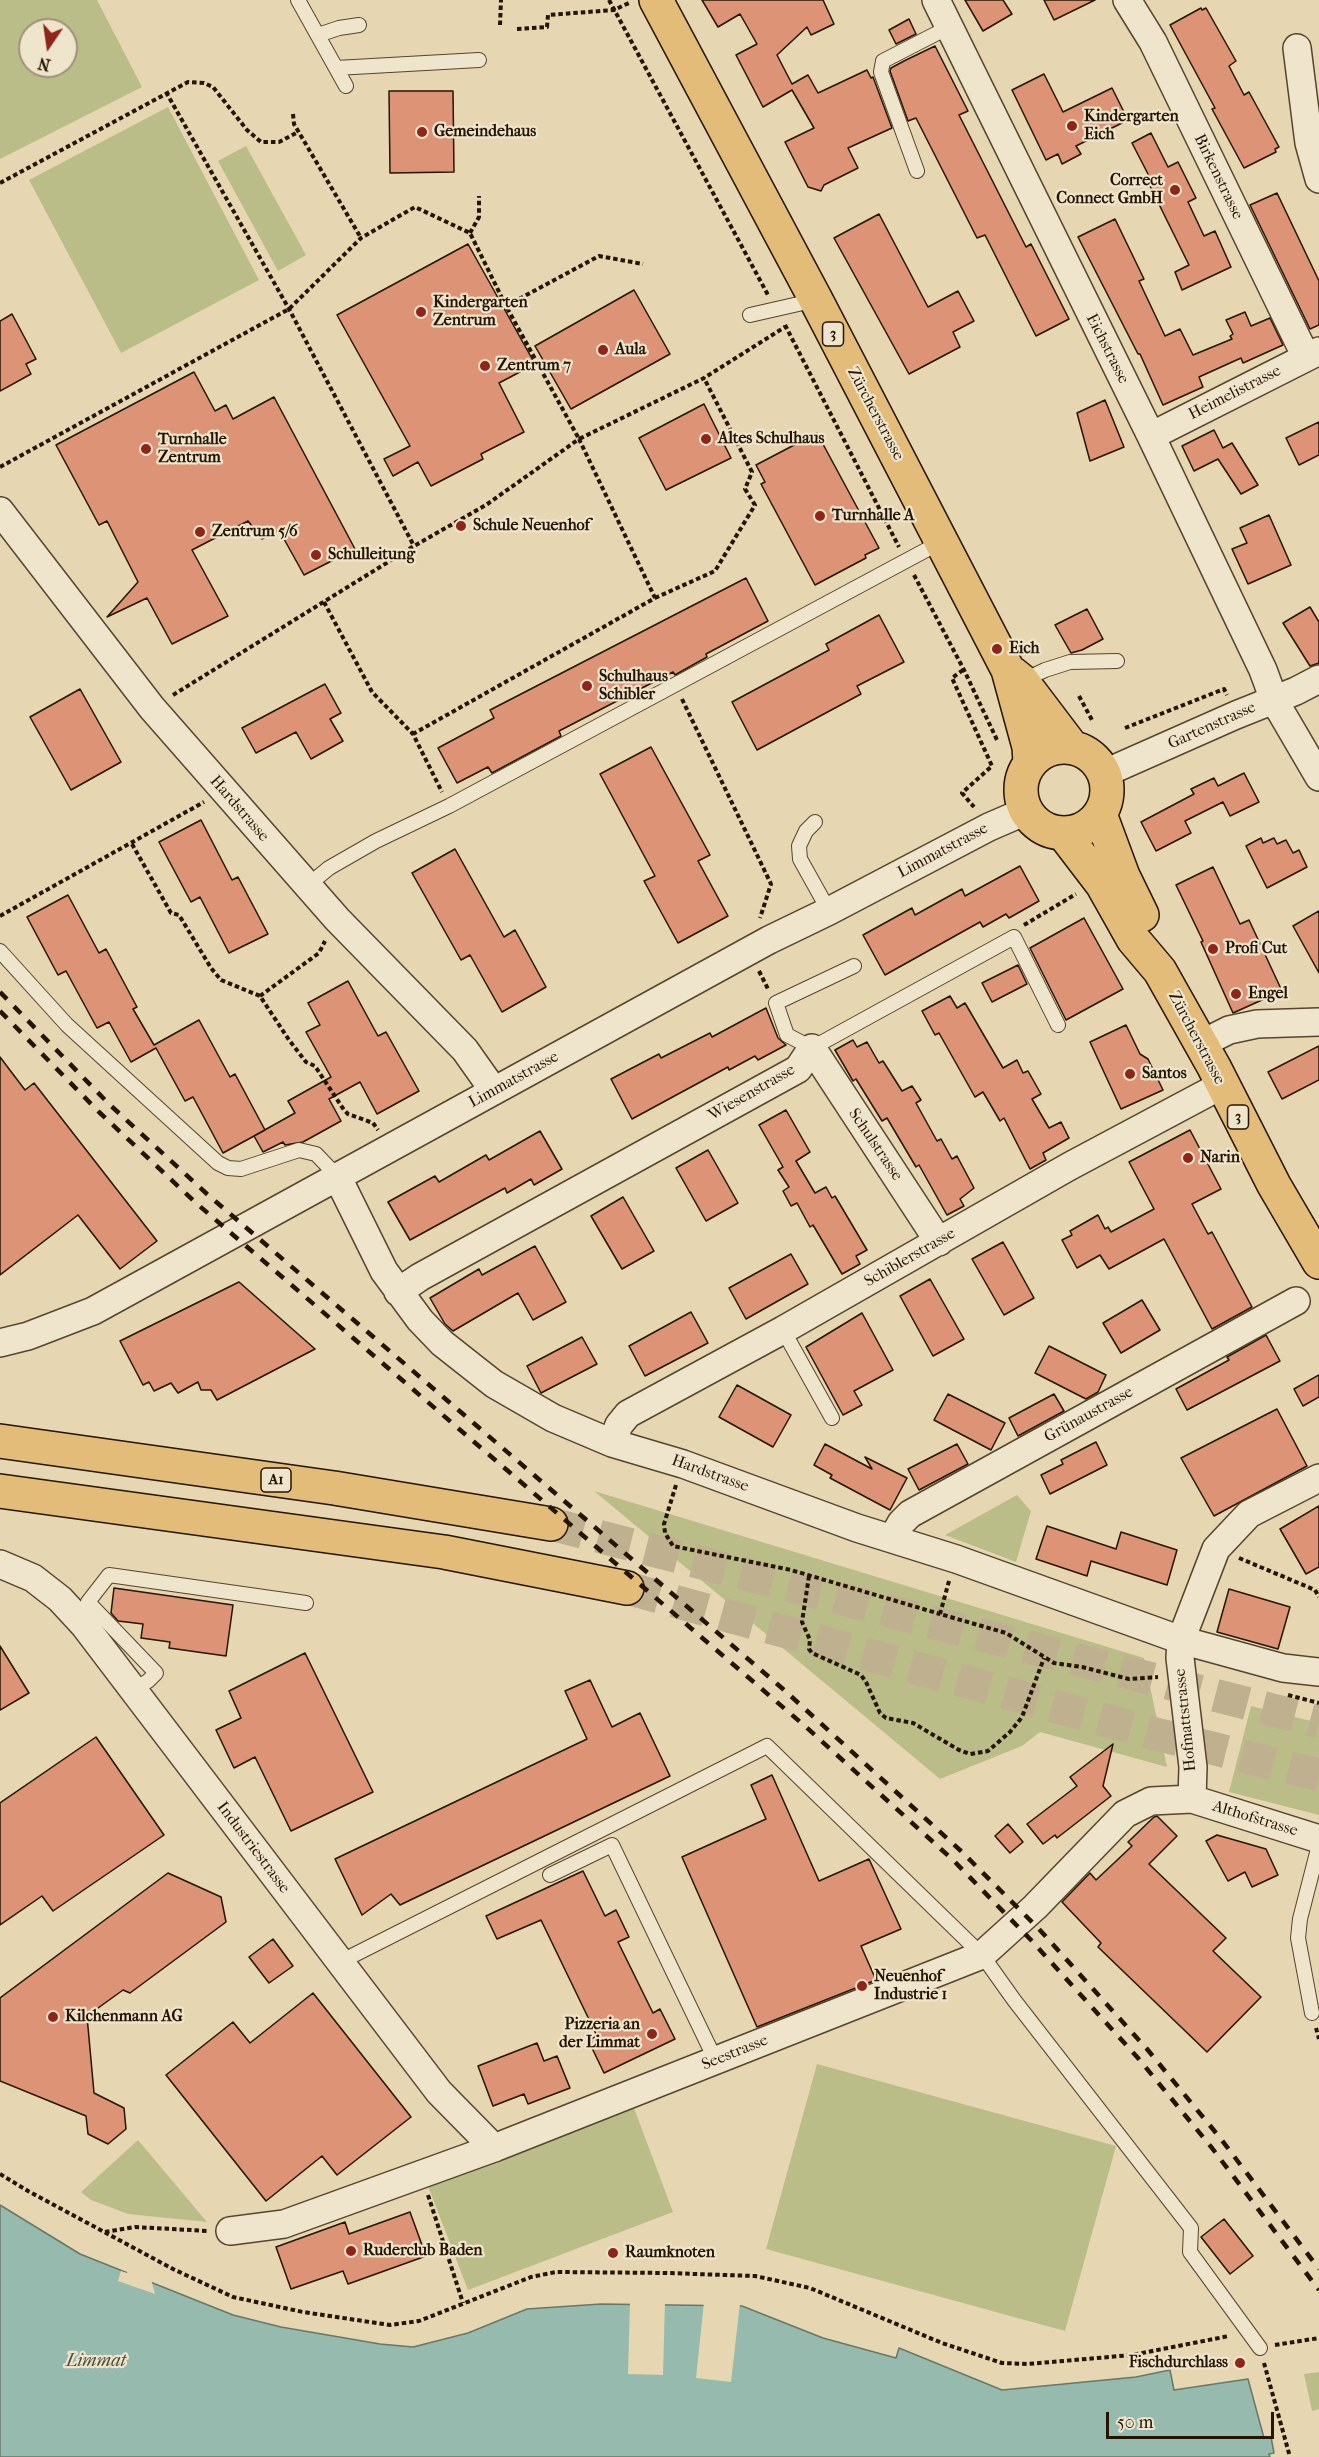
<!DOCTYPE html>
<html>
<head>
<meta charset="utf-8">
<style>
	body { margin:0 }
	#map { position:relative; width:1319px; height:2457px; overflow:hidden; background:#e6d7b2; font-family:"IM FELL French Canon",serif }
	canvas { display:block }
	.north { position:absolute; left:18px; top:18px; width:60px; height:60px; box-sizing:border-box; background:#efe5cd; border:2px solid #9e917b; border-radius:50%; rotate:193deg; font-size:16px; font-weight:700; line-height:24px; text-align:center; color:#241401 }
	.north::after { content:''; display:block; margin:auto; width:21px; height:27px; background:#8f2418; clip-path:polygon(50% 0,100% 100%,50% 72%,0 100%) }
	.scale { position:absolute; left:1106px; top:2412px; width:168px; height:27px; box-sizing:border-box; border:3px solid #241401; border-top:0; padding-left:8px; font-size:18px; line-height:21px; white-space:nowrap; color:#241401; -webkit-text-stroke:4px #efe5cd; paint-order:stroke }
</style>
</head>
<body>
<div id="map">
<canvas width="1319" height="2457"></canvas>
<div class="north">N</div>
<div class="scale">50 m</div>
</div>
<script>
const context = document.querySelector('canvas').getContext('2d');
context.lineJoin = 'round';
function fillPath(path, color) {
  context.fillStyle = color;
  context.fill(path, 'evenodd');
}
function poly(rows) {
  const path = new Path2D();
  for (const r of rows) {
    if (r.length === 3) {
      path.moveTo(r[0] + r[2], r[1]);
      path.arc(r[0], r[1], r[2], 0, 2 * Math.PI);
      continue;
    }
    path.moveTo(r[0], r[1]);
    for (let i = 2; i < r.length; i += 2) path.lineTo(r[i], r[i + 1]);
  }
  return path;
}
function stroke(path, color, width, dash) {
  context.strokeStyle = color;
  context.lineWidth = width;
  context.lineCap = dash ? 'butt' : 'round';
  context.setLineDash(dash || []);
  context.stroke(path);
}
function label(font, color, halo, rows, align = 'center') {
  context.font = font + ' "IM FELL French Canon",serif';
  context.lineWidth = 4.5;
  context.setLineDash([]);
  context.textBaseline = 'middle';
  context.strokeStyle = halo;
  context.fillStyle = color;
  for (const [text, x, y, turn = 0] of rows) {
    context.save();
    context.translate(x, y);
    context.rotate((+turn || 0) * Math.PI / 180);
    context.textAlign = isNaN(turn) ? turn : align;
    if (halo) context.strokeText(text, 0, 0);
    context.fillText(text, 0, 0);
    context.restore();
  }
}
fillPath(poly([
	[0,0,97,0,142,87,0,159],
	[30,30,66,30,66,66,30,66],
	[168,107,259,280,121,353,29,180],
	[246,146,306,255,278,271,218,161],
	[594,1491,1144,1658,1167,1767,1040,1732,1022,1746,940,1779],
	[1017,1495,1031,1511,1016,1562,945,1535],
	[1251,1706,1319,1723,1319,1815,1229,1792],
	[817,2064,1116,2146,1065,2331,766,2249],
	[634,2108,673,2212,468,2290,428,2186],
	[138,2140,207,2222,128,2214,91,2200,81,2192],
	[1319,2372,1319,2409,1312,2411,1304,2374]
]), '#bbbd88');
const water = poly([
	[0,2205,80,2254,233,2315,281,2327,380,2344,413,2347,468,2333,527,2309,601,2304,742,2306,823,2338,896,2358,899,2348,1002,2390,1136,2377,1170,2370,1174,2390,1248,2379,1264,2438,1271,2437,1274,2453,1269,2454,1270,2457,0,2457,0,2205]
]);
fillPath(water, '#96baad');
stroke(water, '#687868', 1.5);
fillPath(poly([
	[128,2270,151,2279,155,2294,118,2281,121,2271,127,2273],
	[630,2301,665,2302,663,2375,628,2374],
	[704,2302,740,2303,731,2382,696,2378]
]), '#e6d7b2');
const building = poly([
	[702,0,823,0,834,24,811,35,807,27,777,55,792,84,808,75,818,93,867,70,871,78,873,77,892,128,848,148,858,168,824,185,821,191,808,187,785,142,814,128,792,90,763,107,736,55,757,44,740,14,718,27,702,0],
	[965,0,1003,0,1012,14,983,31,965,0],
	[1044,0,1095,0,1054,20,1044,0],
	[1201,8,1202,10,1206,8,1236,61,1229,66,1244,95,1249,92,1279,147,1275,149,1276,152,1244,168,1212,109,1215,108,1170,25,1201,8],
	[909,19,916,34,896,44,889,30,909,19],
	[935,46,968,111,959,115,1026,247,1031,244,1069,319,1036,336,985,235,977,238,916,118,908,121,890,71,891,68,904,61,935,46],
	[1044,74,1063,112,1112,88,1128,120,1076,146,1081,154,1062,164,1058,154,1046,160,1012,90,1044,74],
	[389,91,453,91,454,172,390,173,389,91],
	[1151,133,1168,167,1178,162,1196,198,1188,202,1204,236,1215,231,1231,267,1182,290,1175,272,1189,265,1146,178,1149,176,1132,143,1151,133],
	[1277,193,1319,281,1319,325,1310,329,1250,205,1277,193],
	[879,214,928,307,958,291,974,321,953,332,960,347,909,374,834,238,879,214],
	[1115,219,1144,279,1139,281,1165,336,1180,329,1193,355,1232,339,1230,336,1233,334,1226,320,1245,312,1251,326,1270,318,1283,345,1243,363,1241,358,1199,377,1203,387,1163,405,1140,354,1138,354,1078,237,1115,219],
	[468,244,535,364,499,383,524,432,481,454,483,459,431,486,418,462,393,476,384,459,410,446,337,315,468,244],
	[634,290,670,354,571,409,535,346,634,290],
	[12,314,36,359,26,364,31,374,0,391,0,321,12,314],
	[194,372,215,411,226,405,233,419,274,397,355,549,304,575,279,530,262,539,248,521,192,550,228,616,172,644,147,598,107,617,138,582,107,521,99,525,56,445,194,372],
	[1105,400,1124,447,1090,461,1077,413,1105,400],
	[704,404,731,458,666,490,639,438,704,404],
	[1319,422,1319,455,1299,465,1286,438,1319,422],
	[1214,430,1223,448,1232,443,1258,485,1241,494,1218,459,1194,471,1182,446,1214,430],
	[817,433,879,548,865,555,866,558,815,585,761,484,765,482,756,465,817,433],
	[1269,515,1291,565,1248,584,1232,549,1247,543,1240,528,1269,515],
	[746,578,768,621,706,654,707,657,675,675,673,672,559,731,561,736,492,773,488,767,457,783,438,748,494,718,490,710,746,578],
	[1310,607,1319,622,1319,663,1310,666,1283,623,1310,607],
	[1087,609,1103,639,1082,650,1071,653,1055,625,1087,609],
	[879,615,904,662,857,686,861,694,757,750,732,702,829,650,826,644,879,615],
	[325,684,341,713,330,719,343,741,311,759,296,732,256,753,242,728,325,684],
	[80,689,121,762,71,790,30,717,80,689],
	[651,747,710,855,698,861,728,916,678,943,644,881,655,876,600,774,651,747],
	[1244,773,1259,802,1230,816,1223,802,1185,821,1191,833,1156,851,1141,822,1194,794,1191,789,1214,778,1218,786,1244,773],
	[201,820,232,880,238,877,268,934,229,953,200,897,191,902,159,842,201,820],
	[1261,838,1263,843,1274,838,1277,844,1286,840,1293,853,1299,850,1307,867,1267,888,1246,846,1261,838],
	[455,849,504,937,515,930,546,987,502,1012,470,955,461,960,412,873,455,849],
	[1020,866,1039,901,1009,918,1006,914,983,927,980,922,885,975,863,935,912,908,915,915,962,889,965,896,1020,866],
	[1213,867,1240,924,1249,920,1282,991,1233,1013,1201,942,1203,941,1176,885,1213,867],
	[68,895,99,953,106,949,137,1007,133,1009,154,1045,199,1020,230,1077,235,1074,265,1130,223,1153,193,1097,185,1101,156,1048,131,1062,109,1022,97,1028,66,971,58,975,27,917,68,895],
	[1319,911,1319,973,1293,926,1319,911],
	[1084,918,1123,989,1066,1020,1030,948,1084,918],
	[1018,965,1027,984,992,1002,982,983,1018,965],
	[348,981,378,1036,386,1032,419,1091,377,1114,360,1082,329,1099,341,1121,303,1142,285,1145,283,1142,263,1152,254,1136,295,1113,288,1101,331,1077,306,1032,320,1025,308,1003,348,981],
	[950,996,957,1008,965,1003,1003,1068,1017,1060,1023,1073,1028,1071,1041,1094,1032,1099,1049,1128,1061,1122,1069,1138,1043,1153,1046,1160,1030,1169,1004,1118,1000,1121,983,1092,975,1097,939,1033,935,1035,922,1011,950,996],
	[766,1008,778,1038,786,1045,758,1060,755,1056,729,1070,728,1067,632,1119,611,1079,659,1054,661,1058,710,1033,712,1037,766,1008],
	[1126,1025,1140,1054,1148,1059,1163,1090,1121,1109,1090,1042,1126,1025],
	[853,1040,857,1047,867,1042,879,1063,883,1061,902,1091,912,1086,921,1100,916,1103,937,1141,941,1139,952,1159,957,1156,974,1188,960,1199,964,1206,947,1215,919,1165,916,1167,887,1118,882,1121,856,1079,853,1081,835,1050,853,1040],
	[1319,1046,1319,1080,1282,1099,1268,1072,1319,1046],
	[0,1057,25,1090,34,1083,157,1241,120,1269,78,1215,0,1275,0,1057],
	[786,1110,810,1152,796,1161,815,1193,826,1187,832,1198,835,1196,867,1250,856,1256,860,1264,842,1274,813,1225,810,1227,797,1203,791,1206,783,1191,789,1187,778,1170,783,1167,759,1125,786,1110],
	[1190,1130,1221,1189,1192,1204,1208,1234,1212,1232,1252,1307,1212,1329,1164,1239,1109,1269,1100,1255,1077,1268,1062,1240,1072,1235,1070,1231,1098,1215,1105,1229,1108,1227,1111,1232,1154,1209,1129,1162,1190,1130],
	[540,1131,562,1169,534,1185,531,1179,507,1193,505,1188,410,1240,388,1202,435,1176,439,1182,486,1155,489,1160,540,1131],
	[708,1150,738,1203,706,1221,676,1168,708,1150],
	[623,1197,654,1251,622,1269,591,1216,623,1197],
	[1003,1242,1034,1298,1004,1315,972,1259,1003,1242],
	[535,1246,566,1302,533,1320,518,1293,453,1331,445,1324,430,1298,479,1269,482,1275,535,1246],
	[791,1254,808,1284,746,1319,729,1288,791,1254],
	[930,1279,964,1339,933,1356,900,1296,930,1279],
	[239,1282,315,1349,217,1400,211,1390,201,1390,198,1382,178,1393,171,1383,154,1391,149,1382,143,1385,120,1341,239,1282],
	[1142,1300,1160,1330,1121,1353,1103,1323,1142,1300],
	[691,1312,708,1343,645,1376,629,1346,691,1312],
	[862,1313,893,1370,854,1391,862,1405,843,1415,806,1347,862,1313],
	[1266,1335,1280,1361,1187,1410,1176,1389,1229,1360,1227,1357,1266,1335],
	[582,1337,597,1364,541,1393,527,1366,582,1337],
	[1049,1346,1106,1375,1098,1392,1086,1399,1035,1373,1049,1346],
	[1319,1375,1319,1397,1303,1406,1294,1389,1319,1375],
	[737,1385,791,1415,773,1447,719,1417,737,1385],
	[948,1394,1005,1423,991,1450,934,1420,948,1394],
	[1054,1394,1064,1411,1018,1436,1009,1418,1054,1394],
	[1277,1409,1307,1466,1214,1516,1181,1458,1277,1409],
	[1096,1442,1107,1465,1050,1494,1041,1475,1063,1464,1061,1460,1096,1442],
	[825,1444,872,1469,865,1457,907,1478,890,1510,830,1478,832,1475,814,1465,825,1444],
	[957,1444,968,1464,919,1490,908,1469,957,1444],
	[1319,1506,1319,1567,1306,1574,1280,1529,1319,1506],
	[1047,1526,1116,1549,1121,1532,1177,1550,1167,1585,1091,1561,1087,1576,1036,1559,1047,1526],
	[114,1588,233,1605,226,1656,169,1648,170,1642,141,1638,143,1624,118,1621,111,1613,114,1588],
	[1229,1589,1290,1607,1278,1649,1217,1632,1229,1589],
	[0,1646,29,1693,0,1710,0,1646],
	[305,1653,373,1792,291,1831,255,1757,234,1768,216,1730,241,1718,229,1691,305,1653],
	[590,1680,612,1727,640,1713,670,1776,400,1905,391,1894,362,1915,335,1859,587,1739,565,1691,590,1680],
	[96,1737,164,1835,53,1911,42,1896,0,1925,0,1803,96,1737],
	[1113,1744,1103,1786,1111,1796,1057,1838,1055,1835,1043,1844,1027,1824,1077,1786,1070,1777,1113,1744],
	[772,1775,819,1881,869,1859,901,1929,861,1946,876,1980,757,2027,682,1857,766,1819,751,1785,772,1775],
	[1157,1816,1177,1836,1149,1864,1226,1938,1213,1951,1261,1997,1207,2052,1098,1947,1101,1943,1062,1902,1090,1873,1096,1880,1132,1846,1128,1842,1154,1817,1157,1816],
	[1008,1824,1023,1842,1010,1853,995,1836,1008,1824],
	[1217,1835,1266,1849,1278,1875,1252,1887,1245,1872,1228,1881,1206,1841,1217,1835],
	[583,1871,605,1916,616,1910,629,1937,618,1942,653,2013,660,2009,675,2039,604,2073,591,2046,591,2039,597,2036,541,1920,497,1939,486,1916,583,1871],
	[168,1873,221,1897,226,1922,130,1993,123,1990,87,2016,94,2093,124,2108,126,2129,108,2144,88,2134,86,2116,0,2081,0,1998,168,1873],
	[273,1939,293,1966,269,1983,249,1957,273,1939],
	[313,1993,411,2117,337,2175,322,2156,266,2201,166,2075,233,2022,250,2043,313,1993],
	[537,2043,544,2061,557,2056,570,2088,528,2104,524,2094,493,2106,478,2066,537,2043],
	[410,2212,426,2256,348,2284,343,2271,291,2289,276,2247,345,2222,349,2234,410,2212],
	[1224,2219,1253,2256,1230,2274,1201,2237,1224,2219]
]);
fillPath(building, '#dd9376');
stroke(building, '#241401', 1.5);
stroke(poly([
	[551,1524,1319,1722],
	[627,1588,1148,1732,1319,1775]
]), '#bfb08f', 33, [33, 16]);
const service = poly([
	[298,0,346,86],
	[318,35,339,28,359,25],
	[336,68,479,60],
	[917,171,881,72,883,61,949,27],
	[750,315,816,300],
	[1022,681,1045,670,1070,662,1117,661],
	[815,822,806,831,799,846,800,859,829,911],
	[307,886,329,868,376,841,449,806,941,542],
	[0,951,67,1025,218,1163,228,1168,241,1169,299,1150,316,1154,337,1176],
	[854,966,776,1003,787,1035,812,1048,1014,937,1058,1025],
	[783,1330,832,1418],
	[133,1690,148,1681,156,1673,88,1602,109,1575,306,1603],
	[550,1875,612,1845,716,2061],
	[340,1962,767,1746,982,1955,1014,2000,1191,2228,1190,2252,1260,2348],
	[1312,2013,1298,1938,1300,1919,1319,1845]
]);
const minor = poly([
	[936,0,1151,436,1263,670,1274,700,1319,777],
	[1127,0,1153,42,1306,357],
	[1297,48,1309,143,1319,179],
	[1151,436,1319,351],
	[0,511,152,708,337,919,465,1050,494,1091],
	[1105,773,1236,715,1296,691,1319,679],
	[1201,1044,1229,1030,1257,1024,1319,1022],
	[337,1176,384,1271,420,1320,442,1343,494,1384,553,1418,612,1443,683,1464,857,1528,956,1559,1181,1640,1283,1668,1319,1672],
	[398,1292,420,1277,798,1069,812,1048,939,1242],
	[0,1343,28,1336,93,1311,769,940,829,911,989,827,1026,811],
	[612,1443,619,1425,628,1414,783,1330,1070,1166,1222,1085],
	[892,1539,901,1523,910,1514,1296,1301],
	[0,1564,33,1578,60,1599,84,1625,439,2092,494,2148],
	[1192,1799,1193,1767,1180,1658,1181,1640,1216,1549,1249,1514,1319,1478],
	[230,2231,284,2224,494,2148,982,1955,1035,1907,1125,1814,1151,1801,1192,1799,1319,1839]
]);
const primary = poly([
	[656,0,816,300,1008,670,1029,747,1030,763],
	[1012,673,1022,681,1072,747],
	[1064,790,43],
	[1100,814,1123,876,1142,915],
	[1063,833,1102,884,1133,939,1160,971,1214,1067,1274,1185,1319,1262]
]);
const motorway = poly([
	[0,1441,334,1488,551,1524],
	[0,1491,444,1552,627,1588]
]);
stroke(service, '#54452d', 16);
stroke(minor, '#54452d', 30);
stroke(primary, '#241401', 36);
stroke(motorway, '#241401', 36);
stroke(poly([
	[609,0,768,295],
	[500,25,501,0],
	[517,29,547,27,548,15,614,10,631,2],
	[166,92,289,309,414,546],
	[293,114,294,124,361,238],
	[0,183,188,82,204,83,213,87,247,130,261,142,279,142,298,132],
	[470,233,479,217,479,196],
	[506,306,599,256,643,264],
	[785,325,899,547],
	[0,467,289,309,361,238,415,207,470,233,506,306,579,439,704,378,785,327],
	[914,575,964,670,997,740],
	[655,598,715,571,755,505,745,489,752,472,704,378],
	[324,602,372,692,413,734,442,792],
	[963,670,952,678,992,766,962,793,974,807],
	[173,695,414,546,486,505,579,439,655,598,413,734],
	[1079,696,1092,720],
	[682,699,771,884,760,918],
	[1125,728,1224,689,1227,695],
	[132,844,171,913,179,915,211,968,221,980,260,996,289,1040,306,1062,315,1066,344,1110,348,1114,373,1123,378,1130],
	[0,916,204,802],
	[1024,925,1076,894],
	[759,971,768,989],
	[260,996,319,953,325,941],
	[676,1485,664,1524,665,1533,673,1546,791,1570,940,1614],
	[1239,1558,1315,1590,1319,1597],
	[809,1576,802,1622,810,1640,809,1649,812,1653,861,1675,866,1682,880,1713,886,1718,913,1723,959,1750,970,1754,988,1751,1010,1732,1022,1717,1044,1658],
	[949,1581,940,1614,1006,1633,1054,1663,1082,1667,1129,1679,1158,1677],
	[1288,1695,1319,1703],
	[1316,2028,1319,2039],
	[0,2174,28,2191,173,2269,233,2297,303,2312,390,2325,419,2321,531,2277,556,2272,667,2273,755,2276,810,2288,942,2343,1002,2363,1028,2364,1132,2355,1229,2336],
	[428,2195,463,2303],
	[105,2232,135,2227,208,2231],
	[1275,2345,1319,2338],
	[1264,2363,1290,2457]
]), '#241401', 4, [4.5, 3]);
stroke(service, '#efe5cd', 14);
stroke(minor, '#efe5cd', 27);
stroke(primary, '#e3bc79', 33);
stroke(motorway, '#e3bc79', 33);
stroke(poly([
	[0,992,109,1104,207,1194,783,1689,961,1851,1039,1929,1147,2049,1221,2139,1319,2269],
	[0,1011,99,1112,196,1203,806,1727,953,1860,1030,1939,1138,2058,1212,2148,1319,2290]
]), '#241401', 4.5, [10, 10]);
for (const [x, y, r, color] of [
	[1072,126,6,"#8f2418"],
	[422,132,6,"#8f2418"],
	[1175,190,6,"#8f2418"],
	[421,312,6,"#8f2418"],
	[603,350,6,"#8f2418"],
	[485,366,6,"#8f2418"],
	[706,439,6,"#8f2418"],
	[146,449,6,"#8f2418"],
	[820,516,6,"#8f2418"],
	[461,526,6,"#8f2418"],
	[200,532,6,"#8f2418"],
	[316,555,6,"#8f2418"],
	[997,649,6,"#8f2418"],
	[587,686,6,"#8f2418"],
	[1213,949,6,"#8f2418"],
	[1236,994,6,"#8f2418"],
	[1130,1074,6,"#8f2418"],
	[1188,1158,6,"#8f2418"],
	[862,1986,6,"#8f2418"],
	[53,2017,6,"#8f2418"],
	[652,2034,6,"#8f2418"],
	[351,2251,6,"#8f2418"],
	[613,2253,6,"#8f2418"],
	[1240,2363,6,"#8f2418"]
]) {
  const dot = new Path2D();
  dot.arc(x, y, r, 0, 2 * Math.PI);
  context.fillStyle = color;
  context.fill(dot);
  stroke(dot, '#efe5cd', 2);
}
for (const [x, y, w] of [
	[833,334,21],
	[1238,1117,21],
	[276,1480,30]
]) {
  const box = new Path2D();
  box.roundRect(x - w / 2, y - 12, w, 24, 4.5);
  context.fillStyle = '#efe5cd';
  context.fill(box);
  stroke(box, '#241401', 1.5);
}
label('bold 15px', '#241401', null, [
	["3",833,334],
	["3",1238,1117],
	["A1",276,1480]
]);
label('bold 16px', '#241401', '#efe5cd', [
	["Kindergarten",1084,117],
	["Eich",1084,135],
	["Gemeindehaus",434,132],
	["Correct",1163,181,"right"],
	["Connect GmbH",1163,199,"right"],
	["Kindergarten",433,303],
	["Zentrum",433,321],
	["Aula",615,350],
	["Zentrum 7",497,366],
	["Altes Schulhaus",718,439],
	["Turnhalle",158,440],
	["Zentrum",158,458],
	["Turnhalle A",832,516],
	["Schule Neuenhof",473,526],
	["Zentrum 5/6",212,532],
	["Schulleitung",328,555],
	["Eich",1009,649],
	["Schulhaus",599,677],
	["Schibler",599,695],
	["Profi Cut",1225,949],
	["Engel",1248,994],
	["Santos",1142,1074],
	["Narin",1200,1158],
	["Neuenhof",874,1977],
	["Industrie 1",874,1995],
	["Kilchenmann AG",65,2017],
	["Pizzeria an",640,2025,"right"],
	["der Limmat",640,2043,"right"],
	["Ruderclub Baden",363,2251],
	["Raumknoten",625,2253],
	["Fischdurchlass",1228,2363,"right"]
], 'left');
label('16px', '#241401', '#efe5cd', [
	["Birkenstrasse",1218,177,64],
	["Eichstrasse",1107,349,63],
	["Heimelistrasse",1235,393,-27],
	["Zürcherstrasse",875,414,62],
	["Gartenstrasse",1212,726,-24],
	["Hardstrasse",239,809,49],
	["Limmatstrasse",943,851,-28],
	["Zürcherstrasse",1196,1038,62],
	["Limmatstrasse",514,1080,-29],
	["Wiesenstrasse",752,1093,-30],
	["Schulstrasse",875,1145,56],
	["Schiblerstrasse",910,1258,-30],
	["Grünaustrasse",1089,1415,-29],
	["Hardstrasse",710,1474,20],
	["Hofmattstrasse",1186,1720,-96],
	["Althofstrasse",1255,1819,17],
	["Industriestrasse",253,1848,53],
	["Seestrasse",735,2053,-22]
]);
label('italic 18px', '#4c4e3d', '#efe5cd', [
	["Limmat",96,2362]
]);
</script>
</body>
</html>
